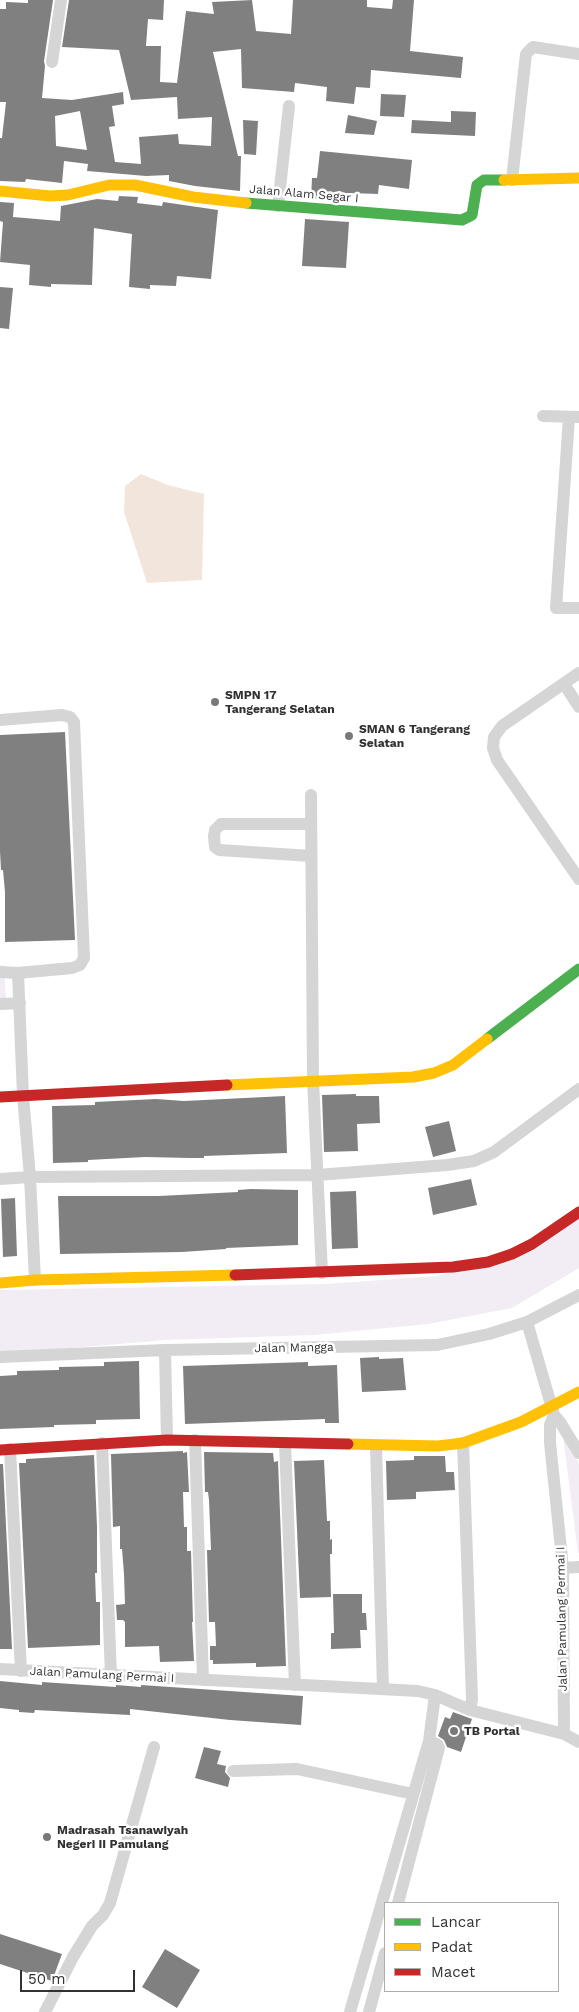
<!DOCTYPE html>
<html>
<head>
<meta charset="utf-8">
<style>
	body { margin:0 }
	#map { position:relative; width:579px; height:2012px; overflow:hidden; background:#fff; font-family:"Work Sans",sans-serif }
	canvas { display:block }
	.legend { position:absolute; left:384px; top:1902px; width:175px; height:90px; box-sizing:border-box; background:#fff; border:1px solid #adadad; margin:0; padding:6px 9px; list-style:none; font-size:15px; color:#313131 }
	.legend li { display:flex; align-items:center; gap:10px; height:25px }
	.legend b { width:25px; border:1px solid #adadad }
	.scale { position:absolute; left:20px; top:1970px; width:115px; height:22px; box-sizing:border-box; border:2px solid #313131; border-top:0; padding-left:6px; font-size:15px; line-height:18px; white-space:nowrap; color:#313131; -webkit-text-stroke:4px #fff; paint-order:stroke }
</style>
</head>
<body>
<div id="map">
<canvas width="579" height="2012"></canvas>
<ul class="legend">
<li><b style="height:6px;background:#4caf50"></b>Lancar</li>
<li><b style="height:6px;background:#ffc107"></b>Padat</li>
<li><b style="height:6px;background:#c62828"></b>Macet</li>
</ul>
<div class="scale">50 m</div>
</div>
<script>
const context = document.querySelector('canvas').getContext('2d');
context.lineJoin = 'round';
function fillPath(path, color) {
  context.fillStyle = color;
  context.fill(path, 'evenodd');
}
function poly(rows) {
  const path = new Path2D();
  for (const r of rows) {
    path.moveTo(r[0], r[1]);
    for (let i = 2; i < r.length; i += 2) path.lineTo(r[i], r[i + 1]);
  }
  return path;
}
function stroke(path, color, width, dash) {
  context.strokeStyle = color;
  context.lineWidth = width;
  context.lineCap = dash ? 'butt' : 'round';
  context.setLineDash(dash || []);
  context.stroke(path);
}
function label(font, color, halo, rows, align = 'center') {
  context.font = font + ' "Work Sans",sans-serif';
  context.lineWidth = 5;
  context.setLineDash([]);
  context.textBaseline = 'middle';
  context.strokeStyle = halo;
  context.fillStyle = color;
  for (const [text, x, y, turn = 0] of rows) {
    context.save();
    context.translate(x, y);
    context.rotate((+turn || 0) * Math.PI / 180);
    context.textAlign = isNaN(turn) ? turn : align;
    if (halo) context.strokeText(text, 0, 0);
    context.fillText(text, 0, 0);
    context.restore();
  }
}
fillPath(poly([
	[4,965,6,1001,0,1001,0,966],
	[579,1206,579,1268,512,1308,428,1324,314,1335,166,1340,0,1354,0,1290,327,1284,437,1276,511,1256],
	[562,1428,579,1464,579,1553,578,1553]
]), '#f2edf5');
fillPath(poly([
	[141,474,168,485,204,494,202,580,147,583,124,512,125,486]
]), '#f2e6dc');
fillPath(poly([
	[28,0,53,0,44,61,45,66,42,98,72,100,123,92,124,104,112,106,115,126,109,127,115,162,141,164,139,137,178,134,179,144,211,146,212,117,178,119,177,97,131,100,119,50,62,47,69,0,164,0,163,20,148,19,146,46,161,46,160,82,177,83,186,11,214,14,212,2,252,0,256,31,291,34,293,0,367,0,367,7,392,9,393,0,414,0,410,51,463,57,461,78,371,70,370,88,356,87,354,104,326,101,327,87,295,83,294,92,242,88,241,49,213,52,238,156,241,156,240,191,195,186,169,181,169,175,146,176,87,171,88,164,64,161,62,183,26,179,25,182,0,181,0,138,2,138,6,102,0,102,0,9,6,9,6,2,28,3],
	[80,111,87,150,56,146,55,116],
	[381,94,406,95,404,117,380,116],
	[451,111,476,112,475,136,411,133,412,120,451,122],
	[348,115,377,121,374,135,345,133],
	[243,120,258,121,256,155,244,154],
	[320,151,412,160,409,189,379,185,378,194,350,193,350,201,311,198,312,178,317,178],
	[119,196,138,197,137,203,162,206,163,202,218,210,211,279,177,276,176,286,150,285,150,289,129,287,132,234,94,228,92,285,51,284,51,287,29,285,30,265,0,262,3,222,0,221,0,202,14,203,13,217,60,221,61,206,97,199,118,201],
	[305,219,349,222,346,268,302,266],
	[0,287,13,288,9,329,0,328],
	[65,732,75,940,5,942,5,892,3,870,1,870,0,851,0,735],
	[356,1094,356,1096,379,1096,380,1123,357,1124,358,1151,324,1152,322,1095],
	[285,1096,287,1153,204,1156,204,1158,190,1158,145,1157,88,1160,88,1162,53,1163,52,1106,95,1105,95,1102,156,1099,184,1101],
	[449,1121,456,1151,433,1157,425,1127],
	[471,1179,477,1205,433,1215,428,1188],
	[251,1189,298,1190,298,1245,226,1248,226,1249,182,1252,60,1254,58,1196,159,1196,238,1192,238,1190],
	[356,1191,358,1248,332,1249,330,1192],
	[15,1198,17,1256,3,1257,1,1199],
	[379,1357,379,1359,403,1358,406,1390,362,1392,360,1358],
	[139,1361,140,1419,96,1420,96,1424,54,1425,54,1427,0,1429,0,1376,17,1375,17,1371,59,1370,59,1367,104,1366,104,1362],
	[308,1362,308,1366,337,1365,339,1423,325,1423,325,1419,185,1424,183,1366],
	[183,1451,183,1453,187,1452,189,1492,183,1492,184,1527,187,1527,187,1551,191,1551,193,1622,192,1622,194,1661,160,1662,159,1646,125,1647,125,1622,123,1620,117,1620,116,1605,125,1604,124,1574,122,1549,120,1549,120,1526,113,1527,111,1454],
	[204,1452,273,1453,274,1462,278,1461,286,1666,256,1667,256,1663,213,1664,213,1660,210,1660,210,1646,216,1646,215,1622,209,1622,207,1550,211,1550,209,1500,208,1492,205,1492],
	[94,1455,97,1527,97,1573,95,1573,96,1602,100,1602,100,1645,28,1648,19,1463,26,1463,26,1459],
	[414,1456,445,1456,446,1472,454,1472,455,1490,416,1492,416,1499,387,1500,386,1461,414,1460],
	[324,1460,327,1521,330,1521,330,1540,332,1539,332,1554,330,1554,331,1597,300,1598,294,1461],
	[0,1464,3,1464,12,1649,0,1649],
	[333,1594,362,1594,362,1613,366,1613,367,1630,360,1630,361,1648,331,1649,331,1633,334,1633],
	[0,1681,42,1685,42,1682,116,1687,116,1685,141,1687,141,1685,303,1696,301,1725,230,1720,130,1709,130,1715,35,1710,34,1713,19,1712,19,1710,0,1708],
	[453,1712,472,1719,461,1752,447,1747,444,1740,438,1736,445,1717,450,1719],
	[204,1747,221,1751,217,1764,226,1766,225,1772,230,1778,228,1787,195,1778],
	[0,1934,62,1954,52,1981,0,1964],
	[165,1949,200,1970,177,2008,142,1987]
]), '#808080');
stroke(poly([
	[52,62,61,0],
	[512,180,526,54,533,47,579,54],
	[278,206,289,106],
	[543,416,579,417],
	[569,417,556,608,579,608],
	[579,673,502,726,494,737,493,748,497,760,579,879],
	[564,684,579,707],
	[0,720,62,715,70,717,74,722,84,958,80,965,72,968,18,973,0,972],
	[311,795,313,1080,322,1273],
	[311,824,221,824,215,830,214,836,215,847,219,850,311,856],
	[18,973,23,1096,30,1177,35,1280],
	[0,1004,20,1003],
	[0,1179,30,1177,317,1175,447,1165,474,1161,494,1152,579,1089],
	[527,1322,554,1415,560,1422,579,1453],
	[165,1350,167,1440],
	[0,1357,165,1350,437,1345,489,1334,527,1322,579,1295],
	[554,1415,550,1425,550,1443,563,1568,564,1734],
	[195,1440,203,1680],
	[102,1443,111,1676],
	[463,1443,472,1699,470,1710],
	[285,1444,295,1685],
	[376,1446,383,1688],
	[10,1449,21,1671],
	[563,1568,579,1567],
	[0,1669,418,1691,435,1695,470,1710,564,1734,579,1742],
	[233,1771,297,1769,413,1794],
	[398,1903,439,1748,437,1744,429,1741],
	[45,2012,73,1957,92,1926,103,1915,110,1903,154,1747],
	[350,2012,429,1741,435,1695],
	[369,2012,385,1953]
]), '#d5d5d5', 12);
stroke(poly([
	[246,203,462,220,472,215,477,185,484,180,504,180],
	[487,1039,579,969]
]), '#4caf50', 11);
stroke(poly([
	[504,180,579,178],
	[0,191,50,196,68,195,109,185,135,185,193,197,246,203],
	[227,1085,413,1077,434,1073,453,1065,487,1039],
	[0,1283,35,1280,235,1275],
	[348,1444,438,1446,463,1443,521,1422,579,1392]
]), '#ffc107', 11);
stroke(poly([
	[0,1097,227,1085],
	[235,1275,453,1267,488,1262,512,1254,532,1244,579,1212],
	[0,1450,167,1440,348,1444]
]), '#c62828', 11);
for (const [x, y, r, color] of [
	[215,702,5,"#797979"],
	[349,736,5,"#797979"],
	[454,1731,5,"#797979"],
	[47,1837,5,"#797979"]
]) {
  const dot = new Path2D();
  dot.arc(x, y, r, 0, 2 * Math.PI);
  context.fillStyle = color;
  context.fill(dot);
  stroke(dot, '#fff', 2);
}
label('12px', '#313131', '#fff', [
	["Jalan Alam Segar I",304,194,5],
	["Jalan Mangga",294,1348,-1],
	["Jalan Pamulang Permai I",562,1619,-91],
	["Jalan Pamulang Permai I",102,1675,3]
]);
label('bold 12px', '#313131', '#fff', [
	["SMPN 17",225,695],
	["Tangerang Selatan",225,709],
	["SMAN 6 Tangerang",359,729],
	["Selatan",359,743],
	["TB Portal",464,1731],
	["Madrasah Tsanawiyah",57,1830],
	["Negeri II Pamulang",57,1844]
], 'left');
</script>
</body>
</html>
